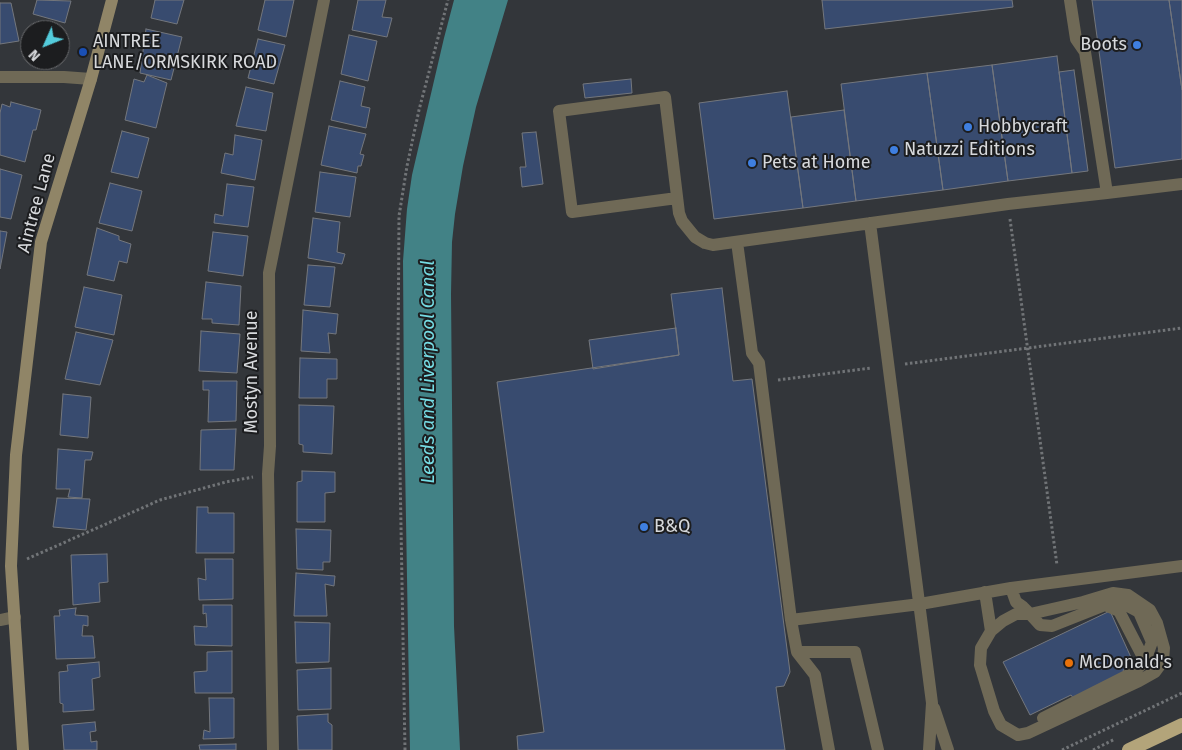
<!DOCTYPE html>
<html>
<head>
<meta charset="utf-8">
<style>
	body { margin:0 }
	#map { position:relative; width:1182px; height:750px; overflow:hidden; background:#33363a; font-family:"Fira Sans",sans-serif }
	canvas { display:block }
	.north { position:absolute; left:20px; top:20px; width:50px; height:50px; box-sizing:border-box; background:#1c1d1f; border:1px solid #67686b; border-radius:50%; rotate:226deg; font-size:14px; font-weight:700; line-height:20px; text-align:center; color:#d7d9dc }
	.north::after { content:''; display:block; margin:auto; width:18px; height:22px; background:#53cbdb; clip-path:polygon(50% 0,100% 100%,50% 72%,0 100%) }
</style>
</head>
<body>
<div id="map">
<canvas width="1182" height="750"></canvas>
<div class="north">N</div>
</div>
<script>
const context = document.querySelector('canvas').getContext('2d');
context.lineJoin = 'round';
function fillPath(path, color) {
  context.fillStyle = color;
  context.fill(path, 'evenodd');
}
function poly(rows) {
  const path = new Path2D();
  for (const r of rows) {
    path.moveTo(r[0], r[1]);
    for (let i = 2; i < r.length; i += 2) path.lineTo(r[i], r[i + 1]);
  }
  return path;
}
function stroke(path, color, width, dash) {
  context.strokeStyle = color;
  context.lineWidth = width;
  context.lineCap = dash ? 'butt' : 'round';
  context.setLineDash(dash || []);
  context.stroke(path);
}
function label(font, color, halo, rows, align = 'center') {
  context.font = font + ' "Fira Sans",sans-serif';
  context.lineWidth = 4;
  context.setLineDash([]);
  context.textBaseline = 'middle';
  context.strokeStyle = halo;
  context.fillStyle = color;
  for (const [text, x, y, turn = 0] of rows) {
    context.save();
    context.translate(x, y);
    context.rotate((+turn || 0) * Math.PI / 180);
    context.textAlign = isNaN(turn) ? turn : align;
    if (halo) context.strokeText(text, 0, 0);
    context.fillText(text, 0, 0);
    context.restore();
  }
}
fillPath(poly([
	[454,0,508,0,476,107,463,166,455,214,452,242,451,294,454,626,460,750,410,750,404,405,403,261,407,209,412,175,444,38]
]), '#428286');
const building = poly([
	[37,0,71,1,65,23,33,14,37,0],
	[155,0,184,0,177,24,151,18,155,0],
	[265,0,294,0,286,37,258,30,265,0],
	[358,0,386,0,382,17,392,18,387,37,352,30,358,0],
	[822,0,1012,0,1013,7,825,29,822,0],
	[1092,0,1169,0,1182,90,1182,159,1115,168,1092,0],
	[1169,0,1182,0,1182,90,1169,0],
	[0,3,11,3,19,41,0,44,0,3],
	[146,29,182,37,171,80,140,73,146,29],
	[349,35,377,41,368,81,341,74,349,35],
	[258,39,285,45,274,84,248,78,258,39],
	[1057,56,1072,173,1008,181,992,65,1057,56],
	[992,65,1008,181,943,190,927,73,992,65],
	[1074,70,1088,171,1072,173,1059,72,1074,70],
	[927,73,943,190,856,201,841,84,927,73],
	[147,75,167,83,156,128,125,120,134,79,144,82,147,75],
	[631,79,632,93,585,98,583,84,631,79],
	[340,81,365,87,361,106,370,108,366,128,331,120,340,81],
	[246,87,273,93,266,131,236,126,246,87],
	[787,91,803,208,714,219,699,103,787,91],
	[11,102,41,110,36,130,33,130,25,162,0,155,0,113,2,104,10,107,11,102],
	[844,110,856,201,803,208,791,117,844,110],
	[329,126,366,134,360,154,364,155,361,166,358,166,357,173,321,165,329,126],
	[122,131,149,138,138,178,111,172,122,131],
	[536,132,543,184,522,187,520,167,526,167,522,133,536,132],
	[235,135,262,140,255,180,221,173,225,153,233,155,235,135],
	[0,169,22,175,11,219,0,217,0,169],
	[320,172,356,177,350,217,315,212,320,172],
	[110,183,142,191,132,231,99,223,110,183],
	[227,184,254,187,248,227,214,223,215,214,223,216,227,184],
	[313,218,340,222,337,252,345,254,342,264,308,258,313,218],
	[97,228,119,236,119,240,131,244,127,263,119,261,114,281,87,275,97,228],
	[0,231,7,232,0,269,0,231],
	[213,232,248,236,243,276,208,271,213,232],
	[308,265,335,267,330,307,304,305,308,265],
	[206,282,241,286,239,325,212,323,212,319,202,319,206,282],
	[84,287,122,295,114,335,75,327,84,287],
	[722,288,733,381,752,379,790,672,784,686,776,687,785,750,518,750,517,736,544,732,497,382,679,355,671,294,722,288],
	[303,310,338,314,336,334,328,333,330,353,301,351,303,310],
	[676,328,679,355,593,369,589,340,676,328],
	[201,331,240,334,237,373,199,371,201,331],
	[76,332,113,340,100,385,65,379,76,332],
	[300,358,337,359,337,379,327,379,327,398,299,398,300,358],
	[203,381,237,381,236,421,208,422,209,390,203,390,203,381],
	[63,394,91,397,88,438,60,435,63,394],
	[299,405,334,406,332,454,303,452,303,445,299,444,299,405],
	[236,429,234,470,200,470,201,430,236,429],
	[58,449,93,452,91,460,85,460,82,498,68,497,70,489,56,489,58,449],
	[302,471,335,472,335,492,325,493,325,522,297,522,297,482,302,481,302,471],
	[57,498,90,499,86,530,53,527,57,498],
	[197,507,208,507,208,513,234,513,234,553,196,553,197,507],
	[296,529,331,530,330,562,323,562,323,570,297,569,296,529],
	[107,554,108,582,99,583,100,602,73,605,71,555,107,554],
	[205,559,233,559,233,599,199,600,198,578,206,580,205,559],
	[296,573,335,576,334,586,325,584,327,616,294,616,296,573],
	[203,605,232,605,232,646,195,645,194,626,207,627,206,613,203,614,203,605],
	[76,608,75,615,88,616,88,626,83,625,82,636,93,636,95,658,56,659,54,616,60,616,59,610,76,608],
	[1110,611,1134,664,1123,670,1125,674,1074,699,1071,695,1030,715,1003,662,1110,611],
	[295,622,330,623,329,662,296,663,295,622],
	[232,651,232,693,195,693,194,672,207,671,207,652,232,651],
	[99,662,100,677,92,679,94,710,63,712,63,704,60,703,59,672,68,671,67,665,99,662],
	[331,668,331,709,298,710,297,670,331,668],
	[209,698,234,698,234,738,203,739,204,730,210,732,209,698],
	[328,714,328,722,332,725,332,750,298,750,297,716,328,714],
	[95,722,96,731,90,732,91,742,97,741,97,750,64,750,62,725,95,722],
	[236,744,236,750,200,750,199,745,236,744]
]);
fillPath(building, '#384b6f');
stroke(building, '#74777d', 1);
stroke(poly([
	[1010,219,1057,565],
	[905,364,1182,328],
	[778,380,871,368],
	[27,559,160,500,226,482,253,477],
	[405,750,398,359,399,216,407,166,419,110,448,0],
	[1062,750,1182,693],
	[1093,750,1115,739]
]), '#717477', 3, [2.5, 2.5]);
stroke(poly([
	[1070,0,1076,39,1085,52,1107,193],
	[677,198,572,212,559,111,665,97,679,213,682,221,695,237,705,243,713,245,1008,204,1107,193,1182,184],
	[870,223,932,703,929,750],
	[737,242,752,353,759,363,791,620,920,604,1011,588,1182,566],
	[985,592,991,631,981,648,980,665,994,711,1001,725,1018,735,1028,733,1139,681,1155,672,1163,661,1164,648,1157,623,1150,610,1128,595,1113,593,1083,602,1030,614,1023,607,1016,602,1011,588],
	[1105,605,1119,611,1145,661],
	[0,620,15,617],
	[791,620,797,652,815,675,829,750],
	[991,631,1003,621,1016,614,1030,614,1040,625,1052,626,1105,605,1124,604,1139,612,1152,642,1145,661,1134,672,1043,718],
	[797,652,855,652,878,750],
	[934,708,948,750]
]), '#6f6956', 12);
stroke(poly([
	[0,77,64,77,91,79],
	[273,750,268,474,270,446,269,273,324,0]
]), '#6f6956', 12);
stroke(poly([
	[23,750,11,566,16,455,41,242,91,79,112,0]
]), '#908567', 12);
stroke(poly([
	[1129,750,1182,725]
]), '#b3a47a', 14);
for (const [x, y, r, color] of [
	[1137,45,5,"#3f7fe0"],
	[83,52,5,"#1a4fb4"],
	[968,127,5,"#3f7fe0"],
	[894,150,5,"#3f7fe0"],
	[752,163,5,"#3f7fe0"],
	[644,527,5,"#3f7fe0"],
	[1069,663,5,"#e8710a"]
]) {
  const dot = new Path2D();
  dot.arc(x, y, r, 0, 2 * Math.PI);
  context.fillStyle = color;
  context.fill(dot);
  stroke(dot, '#1c1d1f', 2);
}
label('18px', '#d7d9dc', '#1c1d1f', [
	["AINTREE",93,42],
	["LANE/ORMSKIRK ROAD",93,63],
	["Boots",1127,45,"right"],
	["Hobbycraft",978,127],
	["Natuzzi Editions",904,150],
	["Pets at Home",762,163],
	["B&Q",654,527],
	["McDonald's",1079,663]
], 'left');
label('18px', '#d7d9dc', '#1c1d1f', [
	["Aintree Lane",37,203,-75],
	["Mostyn Avenue",252,372,-90]
]);
label('italic 19px', '#76dce4', '#1c1d1f', [
	["Leeds and Liverpool Canal",429,372,-90]
]);
</script>
</body>
</html>
